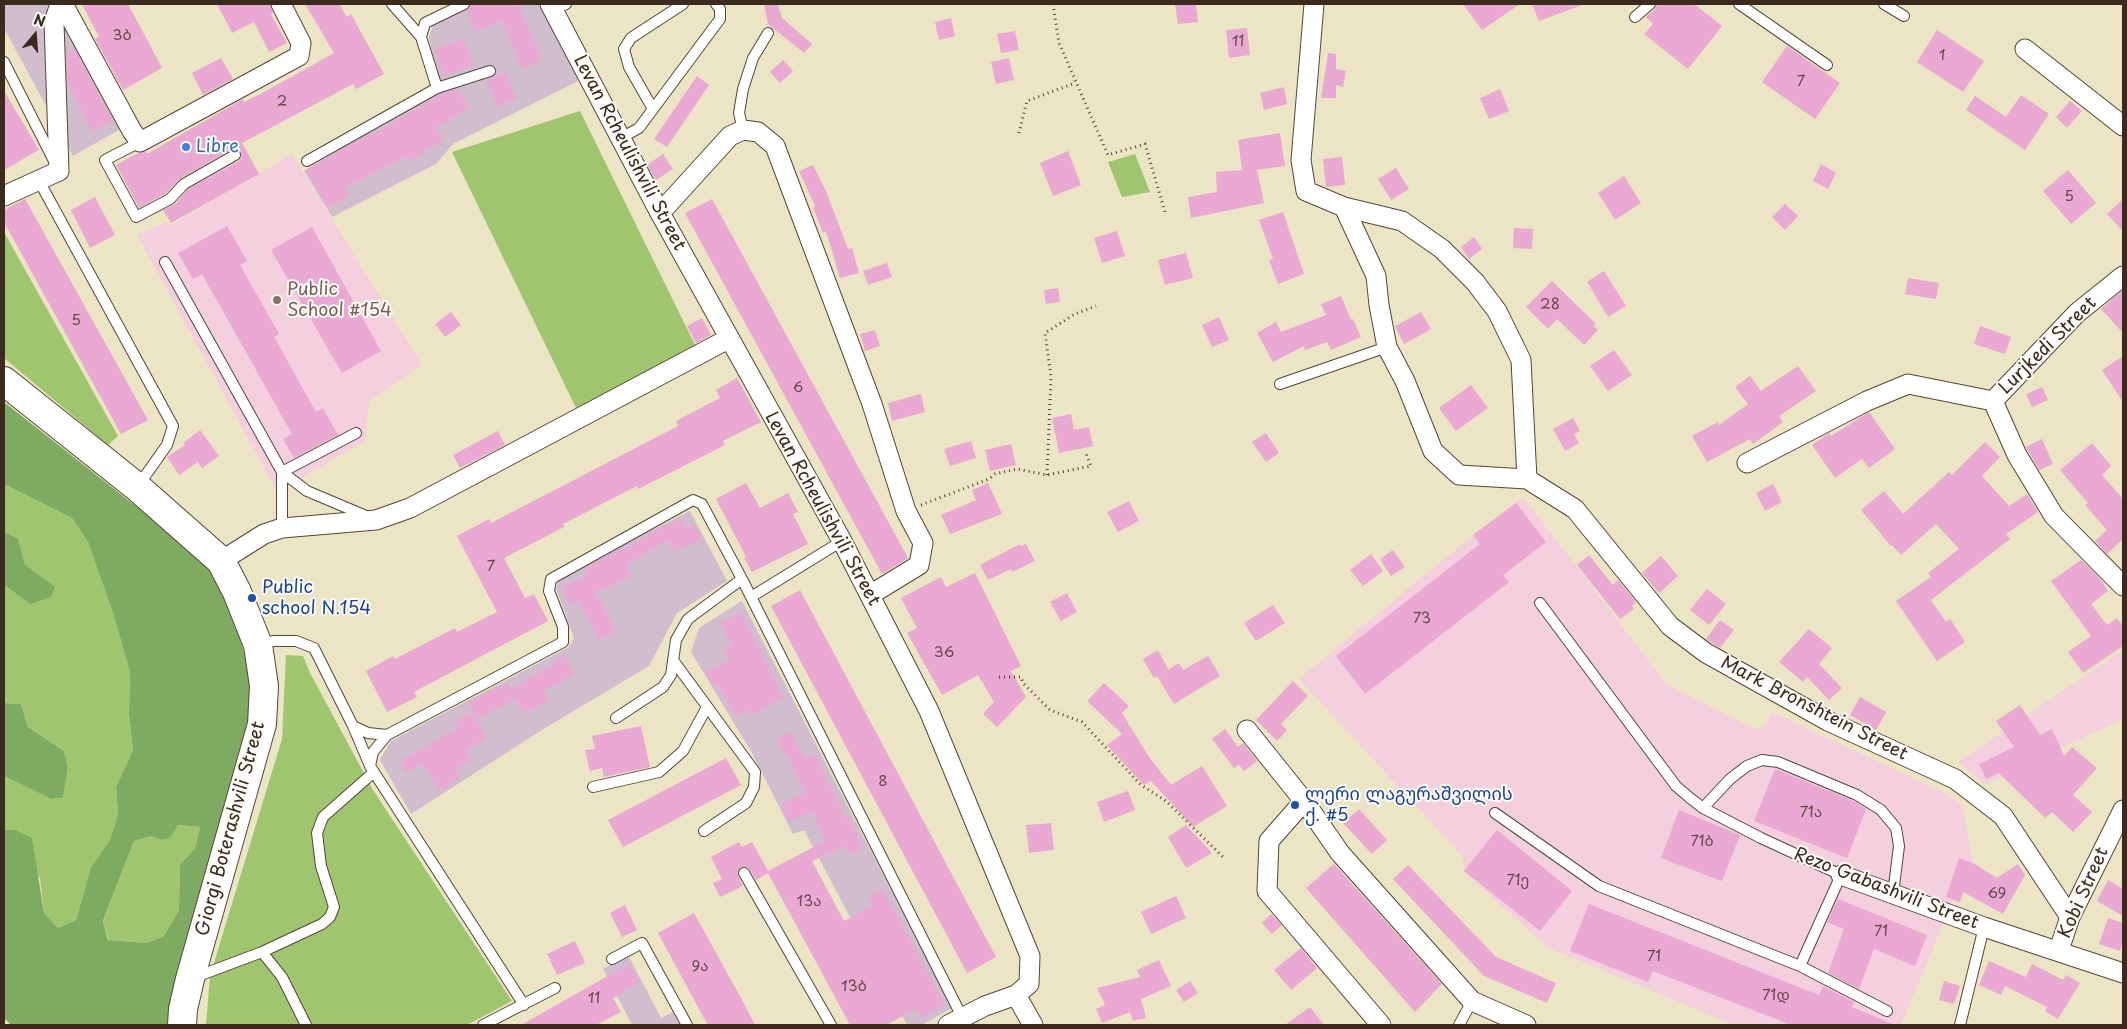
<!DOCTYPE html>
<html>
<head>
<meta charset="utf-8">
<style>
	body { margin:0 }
	#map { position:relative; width:2127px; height:1029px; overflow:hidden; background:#ebe4c5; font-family:"Playpen Sans",sans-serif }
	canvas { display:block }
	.frame { position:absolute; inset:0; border:5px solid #3b2a1e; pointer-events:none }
	.north { position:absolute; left:10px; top:10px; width:50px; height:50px; -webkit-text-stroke:4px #fdfcf7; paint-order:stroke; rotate:18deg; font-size:14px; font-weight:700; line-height:20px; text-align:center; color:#3b2a1e }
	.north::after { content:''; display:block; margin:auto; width:18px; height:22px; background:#3b2a1e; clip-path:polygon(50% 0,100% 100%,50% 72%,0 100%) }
</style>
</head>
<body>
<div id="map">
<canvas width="2127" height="1029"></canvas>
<div class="frame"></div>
<div class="north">N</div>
</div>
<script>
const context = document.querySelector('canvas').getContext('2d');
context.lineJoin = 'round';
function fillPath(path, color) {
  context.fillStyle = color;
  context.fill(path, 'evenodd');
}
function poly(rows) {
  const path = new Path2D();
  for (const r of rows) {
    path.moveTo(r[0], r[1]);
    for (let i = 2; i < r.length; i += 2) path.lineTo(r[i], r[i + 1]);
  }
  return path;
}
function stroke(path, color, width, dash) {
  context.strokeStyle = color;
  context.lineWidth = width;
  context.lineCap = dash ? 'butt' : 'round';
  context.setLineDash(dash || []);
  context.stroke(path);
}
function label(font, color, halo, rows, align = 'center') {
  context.font = font + ' "Playpen Sans","Noto Sans Georgian",sans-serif';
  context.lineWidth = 4;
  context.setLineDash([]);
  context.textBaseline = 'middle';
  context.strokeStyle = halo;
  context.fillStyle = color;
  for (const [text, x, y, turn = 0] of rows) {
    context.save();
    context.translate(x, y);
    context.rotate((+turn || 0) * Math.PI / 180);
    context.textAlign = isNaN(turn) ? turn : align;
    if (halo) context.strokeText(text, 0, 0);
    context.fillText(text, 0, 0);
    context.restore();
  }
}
fillPath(poly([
	[292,154,422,365,369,401,365,441,277,492,137,235,166,222,170,226],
	[1523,497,1667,685,1753,728,1762,730,1772,712,1943,792,1962,805,1973,863,1960,902,1953,900,1901,1025,1734,1025,1547,947,1464,871,1463,857,1299,679,1473,535],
	[2123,650,2123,719,1985,784,1958,762]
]), '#f4cfdd');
fillPath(poly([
	[4,4,56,4,122,128,73,156,4,28],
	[467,4,542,4,580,80,453,144,436,164,332,217,304,171,440,89,429,37,433,25,456,9],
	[690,511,727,581,677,613,649,666,545,728,411,814,380,760,391,741,569,647,574,638,556,589,559,577],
	[742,601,952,1008,922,1025,907,1025,804,830,793,834,752,753,691,652,699,628],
	[628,955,661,1018,673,1012,680,1025,632,1025,603,969]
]), '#d0bdcd');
fillPath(poly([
	[580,111,698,351,577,410,452,152],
	[1135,154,1150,192,1122,197,1108,162],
	[4,232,118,436,108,445,4,358],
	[4,484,72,518,88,542,113,613,130,672,129,715,133,750,116,787,118,814,110,840,91,867,76,920,58,928,44,913,40,879,15,830,4,830,4,776,51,799,63,798,68,767,64,751,28,727,21,704,4,703,4,585,30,604,25,565,18,538,4,532],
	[286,655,303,656,310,673,373,790,512,1001,467,1025,206,1025,210,976,282,739],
	[177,825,200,827,195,848,180,865,179,910,164,936,147,943,109,940,103,922,134,841,151,836,161,840]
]), '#9fc56f');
fillPath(poly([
	[4,402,147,515,213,572,237,627,252,682,250,718,178,969,167,1025,11,1025,4,1018,4,830,15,830,32,838,44,913,58,928,76,920,91,867,110,840,118,814,116,787,133,750,129,715,130,672,113,613,88,542,72,518,4,484],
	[178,825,200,827,195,848,180,865,179,910,164,936,147,943,108,940,103,921,134,841,151,836,161,840,170,838],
	[4,532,18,538,25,565,55,587,51,597,30,604,4,585],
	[4,703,21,704,28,727,64,751,68,767,63,798,51,799,4,776]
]), '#7faa62');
fillPath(poly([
	[82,4,128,4,162,68,123,90,95,39,99,37],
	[217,4,270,4,273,13,271,14,287,43,269,52,254,22,232,33],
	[305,4,342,4,340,5,347,17,351,14,384,74,356,89,353,84,242,143,259,174,171,223,163,210,175,204,188,189,239,161,242,156,239,149,232,149,181,178,166,193,139,208,116,165,138,153,146,152,147,154,243,99,244,102,268,90,334,53],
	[471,4,518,4,542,60,522,69,502,21,475,32,467,10],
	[764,4,778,4,782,18,812,44,804,53,768,24],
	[1175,4,1196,4,1198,22,1178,24],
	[1463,4,1520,4,1482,30],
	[1532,4,1581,4,1582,5,1539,21],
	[1657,4,1694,4,1722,26,1688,69,1644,34,1653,24,1646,17,1655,9],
	[951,18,955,36,939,40,935,22],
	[1247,28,1250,55,1229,58,1226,30],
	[1937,30,1984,61,1963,92,1917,62],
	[1015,31,1019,50,1001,53,997,34],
	[464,39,474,66,443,76,434,49],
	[1787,46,1840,83,1815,119,1762,82],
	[74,48,113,121,91,131,67,80,66,52],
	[1328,53,1336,54,1336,69,1346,71,1343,87,1336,85,1336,98,1321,98],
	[221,58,233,79,203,95,192,73],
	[1009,58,1014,80,996,84,991,62],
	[783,60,793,71,780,83,770,72],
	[505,72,517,98,498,107,486,80],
	[697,76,709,85,667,147,654,139],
	[1284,87,1287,104,1264,110,1260,93],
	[457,89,469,107,436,128,444,140,410,161,407,156,345,188,350,195,328,208,306,170,352,143,381,130,440,94],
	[1500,89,1509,111,1489,119,1480,98],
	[4,91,39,150,4,170],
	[2021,95,2049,114,2025,150,1966,110,1975,96,2006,117],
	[2070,101,2082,111,2067,128,2056,117],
	[1280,133,1285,166,1257,170,1264,203,1191,218,1188,197,1217,192,1216,172,1242,170,1238,140],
	[1068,151,1081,185,1053,196,1040,163],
	[663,154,673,169,656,180,647,165],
	[1342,157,1345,185,1326,187,1323,159],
	[1821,164,1836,173,1828,189,1813,181],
	[813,165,826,191,848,249,852,248,859,273,840,278,826,231,823,233,813,207,815,206,799,171],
	[1396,168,1409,189,1391,200,1378,179],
	[2068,170,2096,203,2071,224,2043,191],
	[1624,176,1641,203,1615,220,1598,193],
	[95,197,115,235,90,248,71,210],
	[25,199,148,420,121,434,4,222,4,210],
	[712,199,908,558,882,574,685,213],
	[2123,199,2123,231,2107,214],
	[1785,204,1798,216,1785,230,1772,217],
	[1283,212,1304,274,1278,284,1269,260,1273,259,1259,220],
	[227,226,247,261,240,265,279,334,274,337,316,412,323,408,338,435,294,458,283,439,292,434,202,274,193,279,178,253],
	[312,227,381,351,342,373,271,250],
	[1514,228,1533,229,1532,249,1513,248],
	[1117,231,1125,256,1102,263,1094,238],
	[1474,237,1482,249,1469,259,1461,247],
	[1186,253,1193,278,1165,285,1158,260],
	[887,263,892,277,868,285,863,271],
	[1604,271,1626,306,1608,317,1587,282],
	[1908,278,1939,283,1936,299,1905,294],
	[1552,281,1596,324,1593,325,1598,330,1584,345,1557,319,1548,329,1526,307],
	[1058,288,1060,302,1046,304,1044,290],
	[2123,290,2123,333,2101,309],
	[1341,296,1351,320,1353,319,1361,337,1331,350,1327,342,1305,350,1304,346,1273,362,1257,333,1276,322,1281,332,1326,315,1321,304],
	[451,312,461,325,445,337,435,324],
	[1421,312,1431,329,1404,344,1395,326],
	[1219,317,1229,340,1212,347,1202,325],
	[702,318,711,335,696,343,687,326],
	[1980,326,2011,337,2005,354,1974,344],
	[875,330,880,346,865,351,860,334],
	[1614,350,1632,375,1608,391,1590,366],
	[2123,356,2123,402,2102,370],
	[1798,366,1816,391,1779,416,1783,422,1753,444,1750,439,1707,462,1692,436,1718,422,1719,425,1748,404,1735,387,1750,376,1761,391],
	[737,378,761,422,723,441,725,445,638,489,637,486,563,524,564,527,504,558,525,598,534,594,548,621,414,692,417,697,387,712,366,671,393,656,395,659,455,628,457,632,497,612,457,536,489,519,491,523,678,426,676,421,720,398,716,390],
	[1471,385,1488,408,1456,431,1439,408],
	[2042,387,2048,400,2032,407,2026,394],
	[921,394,925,412,892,421,888,403],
	[1869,412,1895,449,1869,468,1862,459,1835,478,1812,445,1829,433,1831,436],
	[1071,414,1074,430,1089,427,1093,446,1059,453,1052,418],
	[1573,418,1580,431,1574,434,1579,443,1565,451,1553,429],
	[200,430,219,456,202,468,198,462,179,475,167,457,185,445,183,443],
	[498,431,505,445,460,468,453,455],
	[1266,433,1279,453,1266,462,1252,442],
	[2042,439,2053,464,2039,470,2026,447],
	[971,441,976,458,950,466,944,449],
	[1985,442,2000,457,1982,476,2009,506,2027,494,2038,512,2006,534,2010,539,1931,600,1946,622,1950,619,1965,642,1937,661,1896,601,1931,577,1928,573,1959,549,1936,524,1901,555,1892,545,1891,546,1861,510,1884,491,1903,514,1949,472,1952,475],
	[2092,443,2111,466,2102,475,2123,499,2123,539,2107,554,2095,541,2107,530,2085,505,2088,503,2060,470],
	[1011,444,1016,465,990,471,985,450],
	[746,483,760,508,788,493,798,512,793,514,808,544,752,572,744,558,746,557,716,499],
	[988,483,1002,514,950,534,941,515,976,500,972,490],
	[1773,484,1782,502,1765,511,1756,493],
	[1129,501,1139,521,1118,532,1107,512],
	[1516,503,1546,542,1503,575,1509,582,1365,694,1336,656,1480,544,1473,535],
	[681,519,685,528,695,524,702,540,673,552,668,540,627,565,632,576,596,592,616,631,599,640,578,601,569,605,561,587,587,575,584,568,613,553,620,549,621,551,662,527],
	[1020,544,1021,546,1026,544,1035,561,1012,572,1011,569,988,580,980,565],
	[1393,550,1405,567,1391,576,1380,559],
	[1371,554,1383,571,1363,586,1350,570],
	[1589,555,1613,585,1618,580,1636,602,1632,606,1634,609,1620,619,1577,565],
	[1661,556,1678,576,1659,593,1642,573],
	[2081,560,2098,576,2108,591,2091,604,2107,625,2117,618,2123,626,2123,646,2083,673,2068,652,2091,636,2051,581],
	[975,573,1021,666,1011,671,1026,697,997,727,983,714,994,702,978,675,942,695,907,633,917,628,901,598,941,577,946,587],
	[1707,589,1726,604,1709,625,1690,610],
	[800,590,996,957,967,973,771,606],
	[1067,593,1077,612,1061,621,1050,602],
	[1273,605,1285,623,1256,641,1244,623],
	[741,612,784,697,751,716,748,710,736,717,717,683,713,686,705,672,729,660,724,650,731,646,720,623],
	[1720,620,1734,630,1720,648,1706,639],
	[1809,629,1832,648,1819,664,1842,688,1829,700,1807,677,1803,682,1779,662],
	[1158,650,1168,669,1159,675,1179,663,1183,670,1208,656,1220,676,1174,704,1157,676,1154,678,1143,659],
	[565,655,575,674,544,691,549,700,524,714,510,689,554,664,553,662],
	[1293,681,1308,696,1281,724,1287,730,1277,741,1256,720],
	[507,683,515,700,477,719,468,702],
	[1104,683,1129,706,1122,713,1149,757,1171,785,1202,766,1227,806,1193,827,1151,781,1144,785,1107,745,1122,734,1087,701],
	[1860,697,1886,712,1876,730,1850,715],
	[2020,705,2040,735,2052,729,2064,756,2072,747,2097,768,2073,795,2092,812,2073,832,2052,812,2045,818,1999,773,1986,779,1979,764,2014,747,1996,721],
	[472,712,487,738,466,750,472,760,455,770,460,778,439,791,423,764,406,773,400,761,459,727,455,720],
	[641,726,650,767,604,777,602,768,590,771,585,750,595,749,592,736],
	[1225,729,1238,747,1243,743,1257,761,1244,771,1239,765,1234,768,1212,739],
	[790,731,805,759,815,754,846,818,849,817,863,848,849,855,845,846,812,861,844,921,873,905,869,897,883,889,945,1005,921,1018,916,1009,886,1025,850,1025,768,873,756,880,748,867,741,867,737,873,743,886,720,897,713,883,722,879,711,857,739,842,742,847,752,842,768,871,825,841,812,812,789,822,781,804,805,792,787,755,785,756,776,739],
	[726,758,741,785,623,847,608,820],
	[1775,769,1854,801,1866,809,1847,858,1754,821],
	[1128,791,1135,810,1104,822,1097,802],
	[1359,809,1387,840,1372,854,1343,823],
	[1679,810,1740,835,1722,881,1661,858],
	[1051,823,1054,850,1029,853,1026,825],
	[1186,825,1212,853,1186,868,1168,837],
	[1497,830,1572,891,1540,931,1464,871],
	[1959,858,1973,863,1997,878,2018,864,2025,875,2003,914,1963,892,1960,902,1946,897],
	[1334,864,1442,984,1415,1012,1306,888],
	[1408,865,1496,957,1556,983,1547,1003,1484,976,1393,879],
	[2108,880,2123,889,2123,916,2097,901],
	[1176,896,1186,918,1151,934,1141,912],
	[1838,899,1927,935,1915,966,1874,949,1859,989,1828,973,1844,929,1827,922],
	[1589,904,1819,995,1823,986,1854,1002,1852,1007,1895,1025,1791,1025,1653,971,1648,982,1570,951],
	[625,905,637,930,622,937,610,913],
	[694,913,742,1000,755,1025,708,1025,705,1020,658,933],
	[1271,914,1282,925,1272,934,1262,923],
	[2108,918,2123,923,2123,940,2120,951,2099,944],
	[575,941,585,963,557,975,547,954],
	[1301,948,1317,968,1291,990,1274,970],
	[1159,960,1171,986,1141,999,1146,1018,1133,1021,1130,1012,1102,1023,1096,1009,1105,1005,1097,988,1140,977,1137,970],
	[1989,961,2026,977,2032,964,2063,980,2066,975,2080,983,2058,1019,2045,1011,2047,1007,2005,986,2001,995,1979,985],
	[629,964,640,982,613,998,621,1012,596,1025,521,1025],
	[1190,981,1198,993,1184,1002,1176,990],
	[1944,981,1960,986,1954,1004,1939,1000],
	[1310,1007,1324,1025,1285,1025]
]), '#e9a9d2');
const lane = poly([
	[392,4,421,37],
	[1739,4,1827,65],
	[1884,4,1904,16],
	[554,10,566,4],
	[1635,17,1650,4],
	[4,62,54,161],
	[437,88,490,71],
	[653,109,629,67,624,49,631,38,683,4],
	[743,130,739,113,743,89,753,58,768,33],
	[621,138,639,128,720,19,720,9,716,4],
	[140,142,105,160,136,217,170,199,184,184,235,155],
	[307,161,437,88,421,37,425,23,464,4],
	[39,181,173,426,167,445,138,486],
	[165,262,282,472,282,528],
	[1280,384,1387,347],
	[356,433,282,472,307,491,371,518],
	[751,597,842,541],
	[259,645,273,641,296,641,314,648,353,726,368,733,387,735,563,642,563,627,549,591,551,579,693,500,702,504,742,579,962,1017],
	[673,660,755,772,754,787,746,803,704,831],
	[616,718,663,687,671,675,676,640,688,619,742,579],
	[353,726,370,766,524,1005],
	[370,766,373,752,387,735],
	[593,787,659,772,683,751,707,707],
	[1703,808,1730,779,1747,766,1762,760,1778,762,1857,795,1881,810,1896,828,1899,846,1893,894],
	[1495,813,1599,886,1800,966,1841,875,1761,838,1703,808,1690,798,1676,786,1540,603],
	[744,873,831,1025],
	[262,952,282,977,306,1025],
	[612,959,642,943,687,1025],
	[1800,966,1887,1011],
	[193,978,262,952,322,924,330,917,334,907,321,866,317,833,323,817,374,772],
	[483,1025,555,988],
	[1459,1025,1472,1001],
	[1960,1025,1984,927]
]);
const street = poly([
	[63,4,132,131,140,142,299,56,301,43,281,4],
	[550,4,660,213,842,541,929,711,1030,956,1029,984,1016,995,985,1006,948,1025],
	[1314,4,1301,160,1306,191,1344,207,1402,221,1442,249,1475,282,1497,311,1521,360,1527,479],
	[2025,49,2123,126],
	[4,196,59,171,54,22,60,4],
	[1344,207,1376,276,1379,305,1387,347,1405,381,1433,451,1459,475,1527,479,1575,509,1670,626,1706,653,1828,721,1955,779,2003,816,2070,917],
	[660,213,730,136,743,130,758,132,775,146,872,404,906,511,923,543,919,565,870,595],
	[1993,401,2017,455,2054,516,2123,586],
	[1993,401,2077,313,2123,276],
	[1747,463,1867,401,1908,384,1993,401],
	[221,561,264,534,282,528,376,520,410,508,728,339],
	[1247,730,1304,801,1340,853,1472,1001,1526,1025],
	[1304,801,1269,841,1267,891,1381,1025],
	[1841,875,1984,927,2123,973],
	[2059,950,2070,917,2123,810],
	[1016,995,1033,1025]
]);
const secondary = poly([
	[4,381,137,487,221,561,237,592,258,645,264,686,262,724,190,979,183,1009,182,1025]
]);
stroke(lane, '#554637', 12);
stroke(street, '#554637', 21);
stroke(secondary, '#554637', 30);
stroke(poly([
	[1053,4,1059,43,1108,155,1145,144,1165,212],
	[1019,133,1027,101,1075,83],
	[1047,475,1051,377,1045,333,1075,314,1096,306],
	[921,505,989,479,995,474,1017,469,1047,475,1091,466,1086,453],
	[999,677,1021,677,1023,683,1050,710,1082,722,1141,785,1166,801,1224,858]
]), '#554637', 3, [1, 4]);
stroke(lane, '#fff', 10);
stroke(street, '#fff', 19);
stroke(secondary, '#fff', 28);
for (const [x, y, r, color] of [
	[186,147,5,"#3f7fe0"],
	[277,300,5,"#8d6e63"],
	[252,598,5,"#1a4fb4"],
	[1295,805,5,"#1a4fb4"]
]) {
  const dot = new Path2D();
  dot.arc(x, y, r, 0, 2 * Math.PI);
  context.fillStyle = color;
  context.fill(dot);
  stroke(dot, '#fdfcf7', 2);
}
label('15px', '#664a4b', null, [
	["3ბ",122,36],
	["11",1238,42],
	["1",1942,56],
	["7",1801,82],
	["2",282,102],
	["5",2069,197],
	["28",1550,305],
	["5",76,321],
	["6",798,388],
	["7",491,567],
	["73",1422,619],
	["36",944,653],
	["8",883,782],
	["71ა",1811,813],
	["71ბ",1702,842],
	["71ე",1518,881],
	["69",1997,894],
	["13ა",809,902],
	["71",1881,932],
	["71",1654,957],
	["9ა",700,967],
	["13ბ",854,987],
	["71დ",1776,996],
	["11",594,999]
]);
label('18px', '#366cbe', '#fdfcf7', [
	["Libre",196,147]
], 'left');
label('18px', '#3b2a1e', '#fdfcf7', [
	["Levan Rcheulishvili Street",629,153,62],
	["Lurjkedi Street",2048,346,-45],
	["Levan Rcheulishvili Street",822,509,61],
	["Mark Bronshtein Street",1814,709,27],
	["Giorgi Boterashvili Street",231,829,-75],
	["Rezo Gabashvili Street",1886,889,21],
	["Kobi Street",2084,893,-66]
]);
label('18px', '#785e54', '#fdfcf7', [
	["Public",287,290],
	["School #154",287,311]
], 'left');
label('18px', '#164399', '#fdfcf7', [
	["Public",262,588],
	["school N.154",262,609],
	["ლერი ლაგურაშვილის",1305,795],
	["ქ. #5",1305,816]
], 'left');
</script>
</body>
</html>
